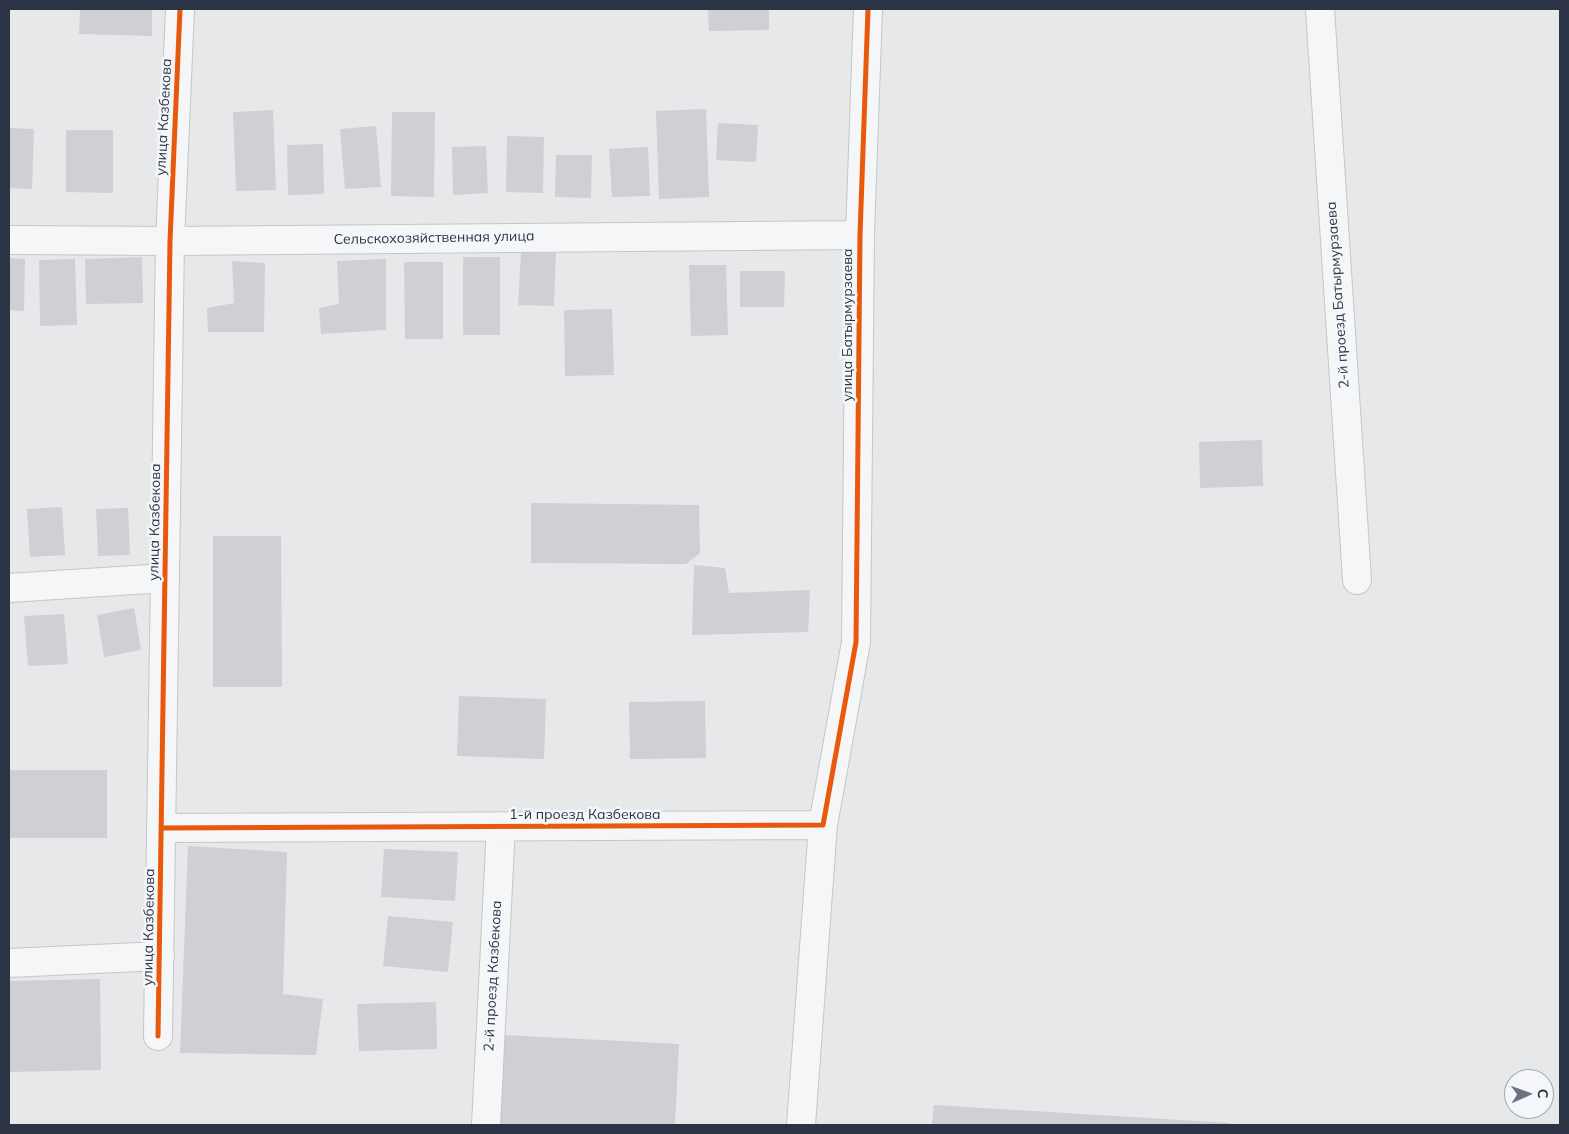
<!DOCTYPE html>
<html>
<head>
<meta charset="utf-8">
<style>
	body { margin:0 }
	#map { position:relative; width:1569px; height:1134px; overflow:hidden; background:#e6e8ea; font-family:Mulish,sans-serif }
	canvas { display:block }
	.frame { position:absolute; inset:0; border:10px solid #2b3445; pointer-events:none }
	.north { position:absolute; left:1504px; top:1069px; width:50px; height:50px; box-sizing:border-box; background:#f4f6f9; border:1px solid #a4a8b1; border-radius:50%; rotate:88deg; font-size:14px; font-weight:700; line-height:20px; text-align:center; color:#2b3445 }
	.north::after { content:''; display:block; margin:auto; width:18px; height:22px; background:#6c737f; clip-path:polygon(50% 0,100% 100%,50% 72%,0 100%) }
</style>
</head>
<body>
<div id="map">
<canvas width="1569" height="1134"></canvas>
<div class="frame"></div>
<div class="north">С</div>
</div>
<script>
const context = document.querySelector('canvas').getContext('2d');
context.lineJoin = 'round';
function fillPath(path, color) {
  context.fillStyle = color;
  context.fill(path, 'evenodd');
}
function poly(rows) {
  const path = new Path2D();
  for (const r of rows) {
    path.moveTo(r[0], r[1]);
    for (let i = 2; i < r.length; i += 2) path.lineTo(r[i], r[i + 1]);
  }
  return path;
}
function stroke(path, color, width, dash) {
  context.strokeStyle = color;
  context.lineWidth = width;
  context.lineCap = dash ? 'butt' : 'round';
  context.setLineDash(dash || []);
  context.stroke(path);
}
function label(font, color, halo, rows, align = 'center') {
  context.font = font + ' Mulish,sans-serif';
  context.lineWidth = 5;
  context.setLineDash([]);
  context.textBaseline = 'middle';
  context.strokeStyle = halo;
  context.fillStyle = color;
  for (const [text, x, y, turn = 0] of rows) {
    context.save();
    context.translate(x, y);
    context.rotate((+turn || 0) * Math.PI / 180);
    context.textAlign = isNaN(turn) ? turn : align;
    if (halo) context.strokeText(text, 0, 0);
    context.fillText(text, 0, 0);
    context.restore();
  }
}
fillPath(poly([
	[80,9,152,9,152,36,79,34],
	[708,9,769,9,769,30,709,31],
	[706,109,709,197,659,199,656,111],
	[273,110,276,190,236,191,233,112],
	[392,112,435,112,434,197,391,196],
	[718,123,758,125,756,162,716,160],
	[376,126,381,187,345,189,340,129],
	[9,128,34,129,32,189,9,188],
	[66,130,113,130,113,193,66,192],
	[507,136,544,137,543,193,506,192],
	[323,144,324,194,288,195,287,145],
	[486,146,488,193,453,195,452,147],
	[648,147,650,196,612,197,609,149],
	[556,155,592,155,591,198,555,197],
	[521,252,556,253,554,306,518,305],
	[142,257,143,303,86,304,85,259],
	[463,257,500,257,500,335,463,335],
	[9,258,25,259,24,311,9,310],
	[75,259,77,325,40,326,39,260],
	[386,259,386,330,321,334,319,308,339,304,337,261],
	[232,261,265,263,264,332,208,332,207,308,234,303],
	[404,262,443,262,443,339,405,339],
	[689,265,726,265,728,335,691,336],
	[740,271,785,271,784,307,740,307],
	[612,309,614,375,565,376,564,310],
	[1262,440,1263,486,1200,488,1199,442],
	[531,503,699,505,700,553,686,564,531,563],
	[62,507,65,555,30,557,27,509],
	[128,508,130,555,98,556,96,509],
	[213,536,281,536,282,687,213,687],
	[694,565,725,568,729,593,810,590,808,632,692,635],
	[134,608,141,650,104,657,97,615],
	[64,614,68,664,28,666,24,616],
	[459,696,546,699,544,759,457,756],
	[705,701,706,758,630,759,629,702],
	[9,770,107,770,107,838,9,838],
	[188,846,287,852,283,994,323,999,316,1055,180,1053],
	[384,849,458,852,455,901,381,897],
	[388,916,453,922,448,972,383,966],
	[100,979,101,1070,9,1072,9,981],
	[436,1002,437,1049,359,1051,357,1004],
	[504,1035,679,1044,675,1125,499,1125],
	[934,1105,1230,1123,1230,1125,932,1125]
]), '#ced0d3');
const minor = poly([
	[1320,9,1357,580],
	[9,240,170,241,860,235],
	[9,588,165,578],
	[161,828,823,825,856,642,860,235,868,9],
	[9,963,160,956],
	[158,1036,170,241,180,9],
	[486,1125,501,826],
	[801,1125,823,825]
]);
stroke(minor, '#c4c6c8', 30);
stroke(minor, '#f5f6f7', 28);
stroke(poly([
	[161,828,823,825,856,642,860,235,868,9],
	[158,1036,170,241,180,9]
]), '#e8590c', 5);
label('14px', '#2b3445', '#f4f6f9', [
	["улица Казбекова",164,117,-87],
	["Сельскохозяйственная улица",434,238,-1],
	["2-й проезд Батырмурзаева",1338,295,-94],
	["улица Батырмурзаева",848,325,-90],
	["улица Казбекова",155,522,-89],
	["1-й проезд Казбекова",585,815],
	["улица Казбекова",149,927,-89],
	["2-й проезд Казбекова",493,976,-87]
]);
</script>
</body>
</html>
